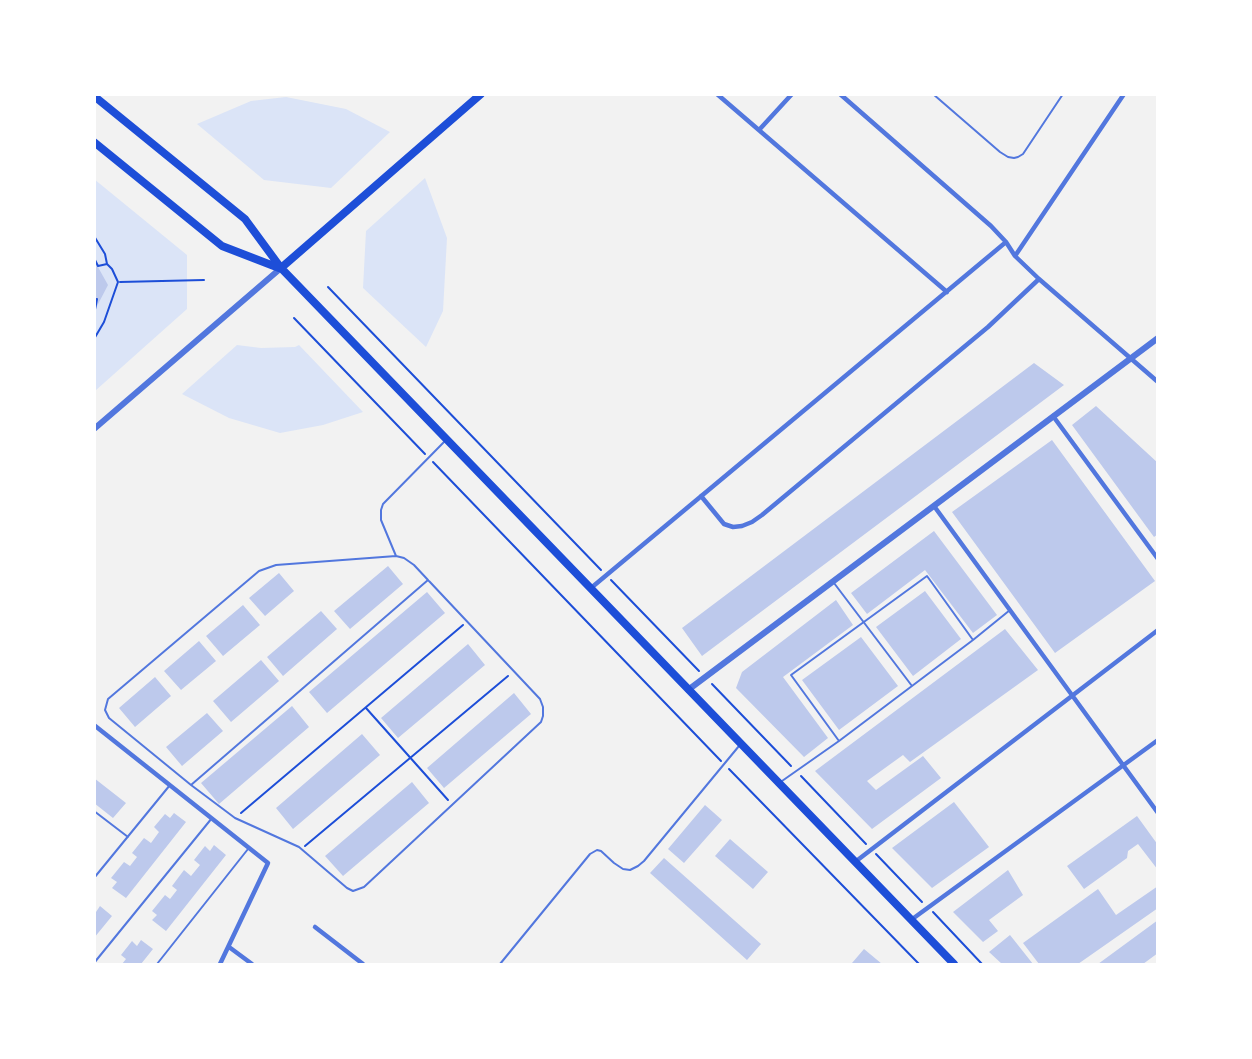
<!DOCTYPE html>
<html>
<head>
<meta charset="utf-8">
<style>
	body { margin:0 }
	#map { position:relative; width:1252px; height:1059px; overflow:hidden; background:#f2f2f2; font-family:"Titillium Web",sans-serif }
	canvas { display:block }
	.frame { position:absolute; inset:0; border:96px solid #fff; pointer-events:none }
</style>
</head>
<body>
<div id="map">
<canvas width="1252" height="1059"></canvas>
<div class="frame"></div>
</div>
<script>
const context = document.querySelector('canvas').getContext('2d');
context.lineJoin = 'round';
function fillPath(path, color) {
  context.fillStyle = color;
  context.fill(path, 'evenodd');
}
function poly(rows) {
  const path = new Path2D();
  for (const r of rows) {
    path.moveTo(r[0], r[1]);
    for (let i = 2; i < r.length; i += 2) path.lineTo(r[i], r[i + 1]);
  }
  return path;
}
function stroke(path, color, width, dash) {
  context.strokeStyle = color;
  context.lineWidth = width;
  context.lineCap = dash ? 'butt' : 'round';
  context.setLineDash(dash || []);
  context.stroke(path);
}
fillPath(poly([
	[286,97,346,109,390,132,331,188,264,180,197,124,251,101],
	[425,178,447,238,443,311,426,347,363,288,366,231],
	[94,179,187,255,187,309,95,391],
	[237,345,261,348,295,347,299,345,363,412,323,425,280,433,229,418,182,394]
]), '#dbe4f7');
fillPath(poly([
	[94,260,108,285,96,308,94,306],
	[1034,363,1064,385,702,656,682,628],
	[1096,406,1158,463,1158,534,1154,537,1072,425],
	[1052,440,1155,581,1055,653,952,512],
	[934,531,997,615,973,633,925,570,867,614,851,593],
	[388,566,403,584,350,629,334,611],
	[279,573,294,591,265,616,249,598],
	[925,591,961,639,913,676,876,627],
	[427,592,445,613,327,713,309,692],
	[836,600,853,625,783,677,828,738,804,757,736,688,742,672],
	[243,605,260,625,223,656,206,636],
	[321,611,337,629,283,676,267,657],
	[1005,629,1038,670,910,762,903,755,867,781,876,790,923,756,941,778,872,829,815,771],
	[861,637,898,686,839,730,802,680],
	[199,641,216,661,181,690,164,671],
	[468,644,485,665,398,738,381,718],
	[261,660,279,681,231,722,213,701],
	[155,677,171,696,135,727,119,708],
	[514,693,531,714,444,788,427,768],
	[292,706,309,727,219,804,201,783],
	[207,713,223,731,182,766,166,747],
	[362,734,380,755,293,829,276,808],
	[94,778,126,803,113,818,94,803],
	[412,782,429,803,343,876,325,856],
	[954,802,989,847,932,888,892,848],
	[705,805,722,820,684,863,668,849],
	[174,813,186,822,126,898,112,888,117,882,111,878,124,862,130,866,137,857,132,853,144,838,151,843,159,832,154,827,165,814,170,818],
	[1137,816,1158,845,1158,870,1138,844,1128,851,1127,858,1084,889,1067,866],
	[730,839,768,872,753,889,715,856],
	[214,845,226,855,166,931,152,920,157,915,152,911,165,895,170,899,177,890,172,886,184,870,191,876,200,865,194,860,205,846,210,851],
	[664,858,761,944,747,960,650,873],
	[1008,870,1023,895,989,920,998,931,983,942,953,912],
	[1158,886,1158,908,1078,964,1039,964,1023,943,1098,889,1116,915],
	[100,906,112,916,94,938,94,911,96,912],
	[1158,920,1158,953,1143,964,1098,964],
	[1010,935,1033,964,1002,964,989,952],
	[141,940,153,949,141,964,122,964,126,959,121,955,132,941,137,946],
	[864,949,882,964,853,964,852,963]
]), '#bdc9ec');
stroke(poly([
	[94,236,105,254,107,264,112,269,118,282,104,322,94,339],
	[94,258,98,266,107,264],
	[120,282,204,280],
	[328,287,601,570],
	[94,300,97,299,94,315],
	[294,318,425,454],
	[433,462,721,761],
	[611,580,699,671],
	[712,684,791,766],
	[366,708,448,800],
	[729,769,919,964],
	[801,776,866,844],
	[241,813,463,625],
	[305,846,508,676],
	[876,854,922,902],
	[933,912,982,964]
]), '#1d4ed8', 2);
stroke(poly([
	[933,94,1000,152,1008,157,1014,158,1018,157,1023,154,1063,94],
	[396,556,276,565,259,571,108,699,105,710,109,718,191,785,428,580,414,565,404,558,396,556,381,520,381,510,383,504,444,442],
	[834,583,912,686],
	[839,741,791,675,927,576,973,640],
	[782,781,839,741,973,640,1010,610],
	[191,785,235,818,299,847,347,888,353,891,364,887,541,722,543,716,543,707,540,699,429,581],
	[94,811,128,837],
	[94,878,170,785],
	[94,963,212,818],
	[157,964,248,849],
	[500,964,590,854,597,850,601,851,614,863,623,869,630,870,638,866,644,861,739,746]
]), '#5277de', 2);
stroke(poly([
	[717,94,947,292],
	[840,94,991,226,1006,242,1015,256,1039,279,1158,382],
	[759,130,792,94],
	[1015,256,1124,94],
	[1053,416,1158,559],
	[701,496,724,524,733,527,742,526,752,522,762,515,988,327,1039,279],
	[934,506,1158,813],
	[591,588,1006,242],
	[94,725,268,863,220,964],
	[855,862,1158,630],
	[911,920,1158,740],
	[315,927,363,964],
	[229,947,252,964]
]), '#5277de', 4.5);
stroke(poly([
	[94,429,281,268],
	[688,690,1158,338]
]), '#5277de', 6);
stroke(poly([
	[94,96,245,219,281,268,954,964],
	[94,142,222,246,279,268],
	[281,268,481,94]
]), '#1d4ed8', 8);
</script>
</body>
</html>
